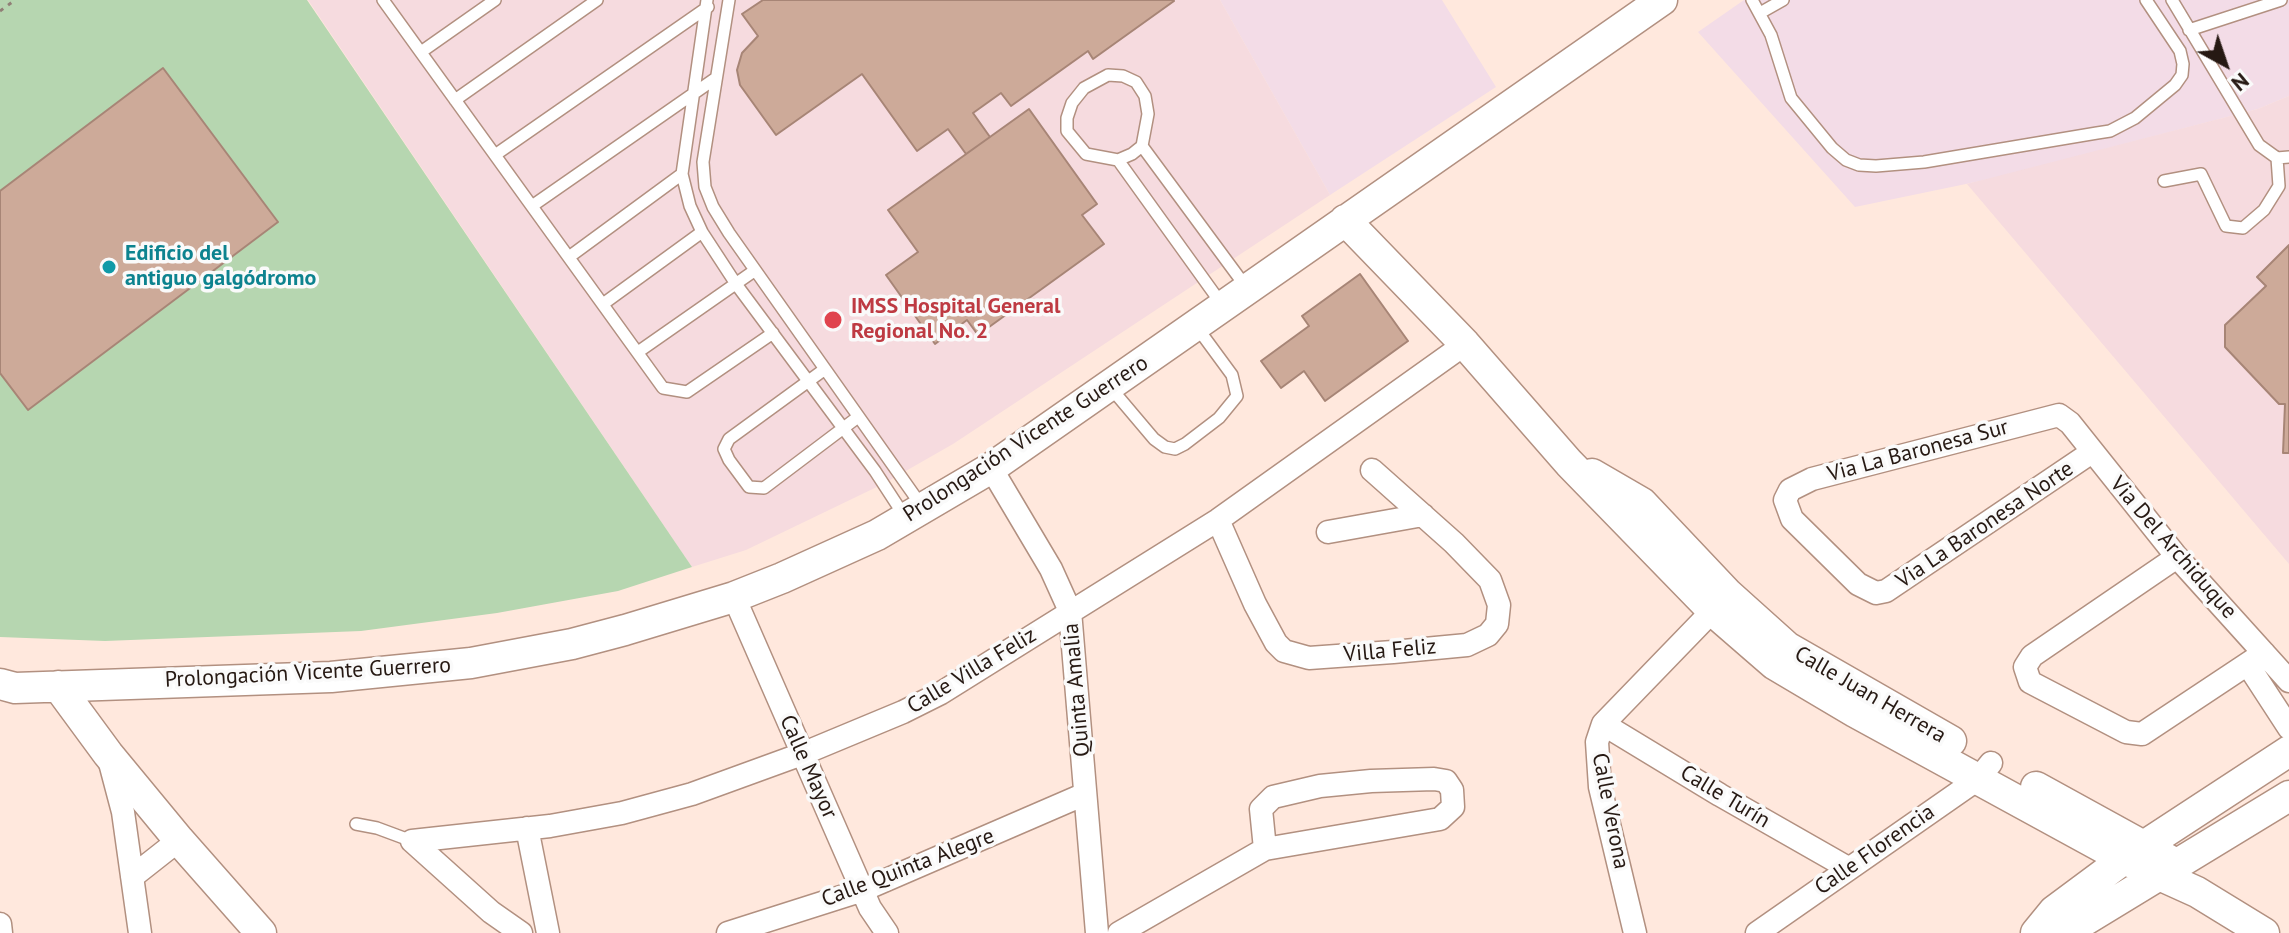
<!DOCTYPE html>
<html>
<head>
<meta charset="utf-8">
<style>
	body { margin:0 }
	#map { position:relative; width:2289px; height:933px; overflow:hidden; background:#ffe8dd; font-family:"PT Sans",sans-serif }
	canvas { display:block }
	.north { position:absolute; left:2185px; top:24px; width:80px; height:80px; -webkit-text-stroke:6px #fafafa; paint-order:stroke; rotate:140deg; font-size:22px; font-weight:700; line-height:32px; text-align:center; color:#261913 }
	.north::after { content:''; display:block; margin:auto; width:28px; height:36px; background:#261913; clip-path:polygon(50% 0,100% 100%,50% 72%,0 100%) }
</style>
</head>
<body>
<div id="map">
<canvas width="2289" height="933"></canvas>
<div class="north">N</div>
</div>
<script>
const context = document.querySelector('canvas').getContext('2d');
context.lineJoin = 'round';
function fillPath(path, color) {
  context.fillStyle = color;
  context.fill(path, 'evenodd');
}
function poly(rows) {
  const path = new Path2D();
  for (const r of rows) {
    path.moveTo(r[0], r[1]);
    for (let i = 2; i < r.length; i += 2) path.lineTo(r[i], r[i + 1]);
  }
  return path;
}
function stroke(path, color, width, dash) {
  context.strokeStyle = color;
  context.lineWidth = width;
  context.lineCap = dash ? 'butt' : 'round';
  context.setLineDash(dash || []);
  context.stroke(path);
}
function label(font, color, halo, rows, align = 'center') {
  context.font = font + ' "PT Sans",sans-serif';
  context.lineWidth = 7;
  context.setLineDash([]);
  context.textBaseline = 'middle';
  context.strokeStyle = halo;
  context.fillStyle = color;
  for (const [text, x, y, turn = 0] of rows) {
    context.save();
    context.translate(x, y);
    context.rotate((+turn || 0) * Math.PI / 180);
    context.textAlign = isNaN(turn) ? turn : align;
    if (halo) context.strokeText(text, 0, 0);
    context.fillText(text, 0, 0);
    context.restore();
  }
}
fillPath(poly([
	[1220,0,1442,0,1496,87,1330,195],
	[1744,0,2289,0,2289,96,2258,109,1990,179,1855,207,1698,32]
]), '#f3dce7');
fillPath(poly([
	[308,0,1220,0,1330,195,953,444,883,484,746,550,692,567],
	[2289,96,2289,564,1967,184,2258,109]
]), '#f6dbdf');
fillPath(poly([
	[0,0,307,0,692,567,618,591,497,613,361,631,105,641,0,637]
]), '#b6d6b0');
const building = poly([
	[763,0,1173,0,1174,1,1093,59,1088,51,1011,106,1001,93,973,113,990,137,966,154,948,129,917,151,862,74,776,135,740,85,737,70,742,53,758,36,742,14,763,0],
	[163,68,278,222,28,410,0,373,0,191,163,68],
	[1029,109,1097,204,1082,215,1104,244,978,335,967,320,935,344,886,275,918,252,888,210,1029,109],
	[2289,245,2289,453,2283,453,2285,404,2279,404,2225,347,2225,325,2266,286,2257,277,2289,245],
	[1360,274,1408,341,1325,401,1304,371,1281,388,1261,361,1309,326,1302,316,1360,274]
]);
fillPath(building, '#cdaa99');
stroke(building, '#a78576', 2);
const lane = poly([
	[383,0,663,388,687,392,773,333],
	[707,0,682,174,690,206,702,232,736,284,875,471,905,517],
	[729,0,703,162,705,187,713,207,729,233,921,505],
	[1752,0,1771,35,1791,98,1832,148,1846,160,1859,165,1876,166,1924,162,2097,133,2110,131,2135,118,2175,85,2182,75,2183,64,2180,51,2146,0],
	[2172,0,2259,145,2277,158,2289,157],
	[1760,13,1783,0],
	[2189,30,2281,0],
	[421,52,495,0],
	[1108,75,1123,76,1136,82,1145,96,1148,114,1142,146,1132,154,1118,160,1086,154,1067,131,1067,118,1072,103,1084,88,1108,75],
	[455,100,597,0],
	[1142,146,1246,287],
	[495,155,708,7],
	[1118,160,1223,306],
	[2164,181,2201,174,2226,226,2243,228,2264,210,2279,186,2277,158],
	[532,206,716,78],
	[569,257,682,174],
	[603,304,702,232],
	[638,352,754,271],
	[825,369,729,439,724,449,729,460,749,487,764,488,858,417],
	[1110,387,1154,439,1165,447,1175,449,1185,444,1219,418,1237,396,1232,375,1196,326],
	[356,824,377,828,412,841]
]);
const street = poly([
	[2092,452,1886,591,1876,593,1858,584,1792,519,1785,500,1790,490,1812,479,2059,415,2070,423,2177,557,2289,681],
	[991,468,1051,569,1070,611,1097,933],
	[1218,520,1255,604,1276,643,1284,651,1309,658,1393,652,1467,645,1488,635,1497,624,1499,605,1490,580,1454,543,1372,470],
	[1328,532,1423,515],
	[2177,557,2032,656,2025,667,2030,682,2126,732,2142,734,2264,653],
	[734,597,870,908,887,933],
	[2248,665,2289,728],
	[1603,724,1720,795,1848,868],
	[109,759,123,812,140,933],
	[1434,779,1446,781,1452,790,1453,807,1440,819,1265,849,1261,809,1273,797,1320,786,1371,781,1434,779],
	[527,828,548,933],
	[412,841,550,826,622,813,692,794,802,754,903,712,941,693,1218,520,1465,344],
	[412,841,491,912,521,933],
	[132,877,179,840],
	[0,924,1,933],
	[728,933,863,890,1085,794],
	[1119,933,1265,849],
	[1635,933,1600,787,1597,742,1603,724,1723,600],
	[1757,933,1978,779,1991,763]
]);
const secondary = poly([
	[1345,220,1465,344,1569,463,1714,612,1774,664,1855,712,2124,859,2197,892,2264,933],
	[1592,474,1642,503,1728,594,1787,647,1951,741],
	[0,684,15,688,331,677,471,663,572,644,625,630,734,597,782,578,877,535,991,468,1662,0],
	[58,686,108,754,179,840,261,933],
	[2036,787,2176,864],
	[2036,933,2054,911,2124,859,2289,751],
	[2064,933,2289,796]
]);
stroke(lane, '#b29080', 14);
stroke(street, '#b29080', 25);
stroke(secondary, '#b29080', 33);
stroke(poly([
	[0,11,15,0]
]), '#917f76', 3, [4, 6]);
stroke(lane, '#fff', 11);
stroke(street, '#fff', 22);
stroke(secondary, '#fff', 30);
for (const [x, y, r, color] of [
	[109,267,8,"#0f9aa8"],
	[833,320,10,"#e0444e"]
]) {
  const dot = new Path2D();
  dot.arc(x, y, r, 0, 2 * Math.PI);
  context.fillStyle = color;
  context.fill(dot);
  stroke(dot, '#fafafa', 3);
}
label('bold 22px', '#0d838f', '#fafafa', [
	["Edificio del",125,254],
	["antiguo galgódromo",125,279]
], 'left');
label('bold 22px', '#be3a42', '#fafafa', [
	["IMSS Hospital General",851,307],
	["Regional No. 2",851,332]
], 'left');
label('22px', '#261913', '#fafafa', [
	["Prolongación Vicente Guerrero",1026,439,-33],
	["Via La Baronesa Sur",1918,451,-15],
	["Via La Baronesa Norte",1985,525,-34],
	["Via Del Archiduque",2173,548,49],
	["Villa Feliz",1390,651,-5],
	["Calle Villa Feliz",972,671,-31],
	["Prolongación Vicente Guerrero",308,673,-3],
	["Quinta Amalia",1077,690,-95],
	["Calle Juan Herrera",1870,695,30],
	["Calle Mayor",808,767,66],
	["Calle Turín",1725,797,31],
	["Calle Verona",1610,811,79],
	["Calle Florencia",1875,850,-35],
	["Calle Quinta Alegre",908,868,-21]
]);
</script>
</body>
</html>
